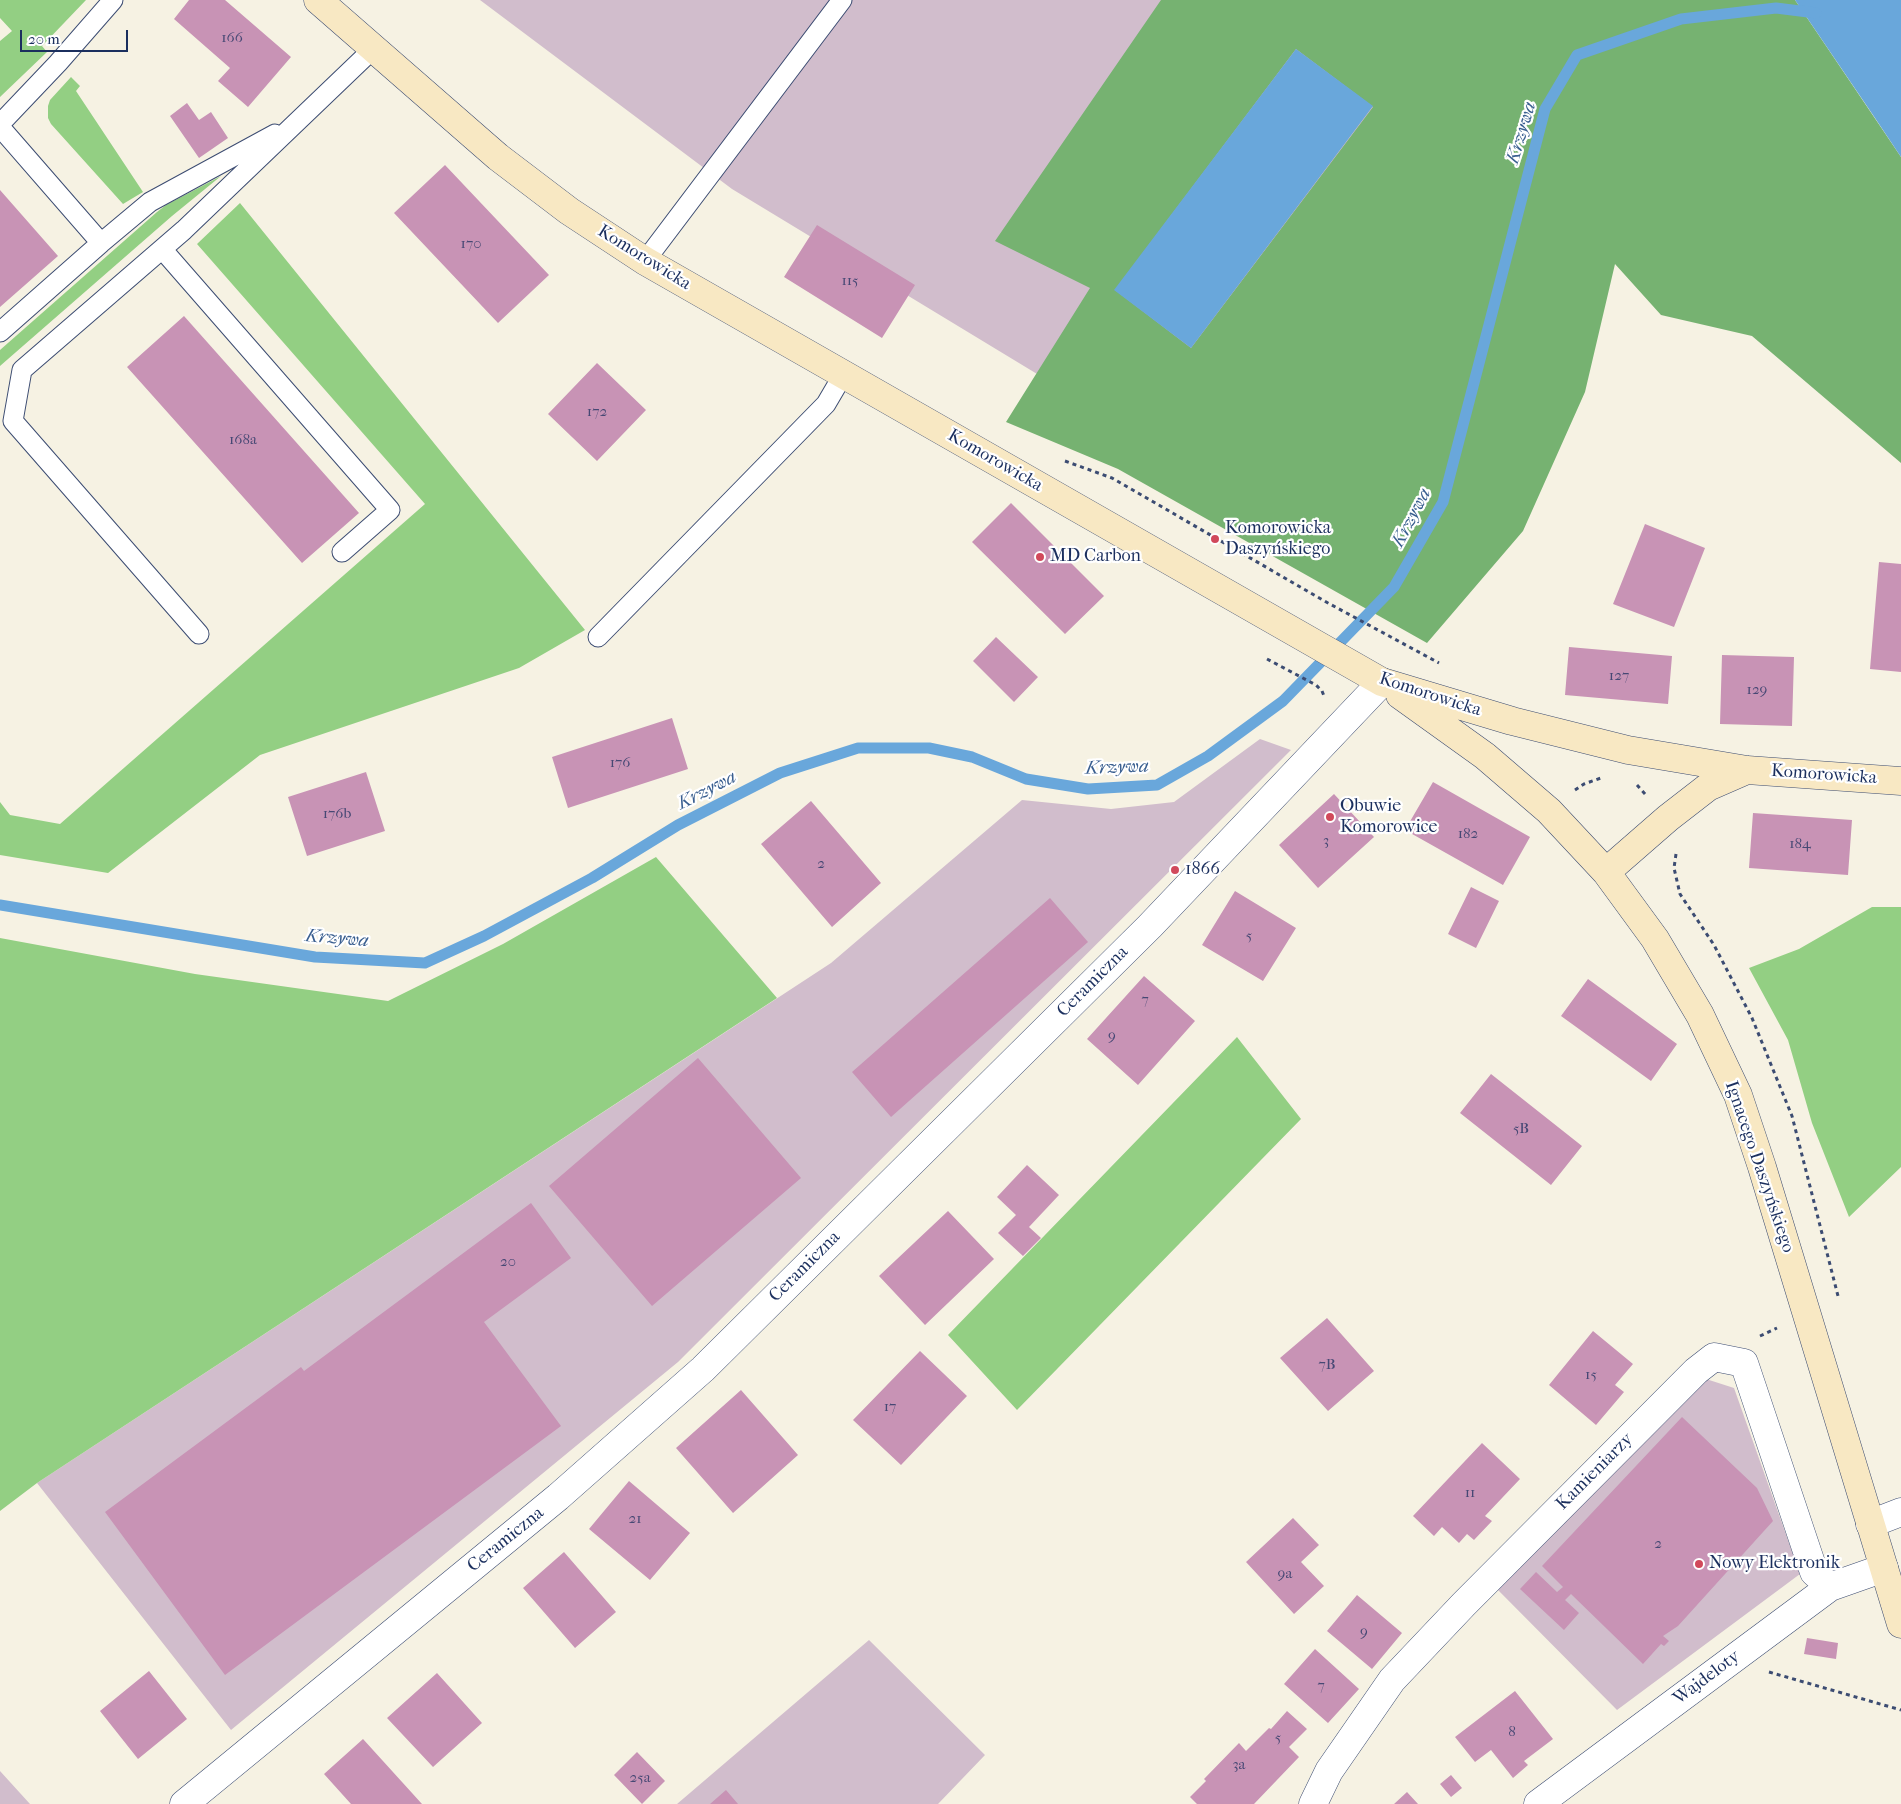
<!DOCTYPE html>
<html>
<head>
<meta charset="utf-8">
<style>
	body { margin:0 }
	#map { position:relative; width:1901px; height:1804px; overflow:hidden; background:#f6f2e3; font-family:"IM FELL French Canon",serif }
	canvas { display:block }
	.scale { position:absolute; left:20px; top:30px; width:108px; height:22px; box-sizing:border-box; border:2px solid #1b2f5e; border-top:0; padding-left:6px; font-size:15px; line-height:18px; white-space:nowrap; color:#1b2f5e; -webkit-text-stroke:4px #fff; paint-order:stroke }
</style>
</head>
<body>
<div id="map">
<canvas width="1901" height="1804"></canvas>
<div class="scale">20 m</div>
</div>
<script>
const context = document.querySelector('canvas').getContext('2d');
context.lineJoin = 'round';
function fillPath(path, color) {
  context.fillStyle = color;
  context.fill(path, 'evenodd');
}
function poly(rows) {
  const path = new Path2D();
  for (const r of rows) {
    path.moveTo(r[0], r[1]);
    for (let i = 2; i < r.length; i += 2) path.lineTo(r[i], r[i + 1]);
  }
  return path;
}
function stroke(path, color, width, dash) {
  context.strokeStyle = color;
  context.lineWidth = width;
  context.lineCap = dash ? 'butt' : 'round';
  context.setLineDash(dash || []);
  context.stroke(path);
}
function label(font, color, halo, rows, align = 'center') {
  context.font = font + ' "IM FELL French Canon",serif';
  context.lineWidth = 4.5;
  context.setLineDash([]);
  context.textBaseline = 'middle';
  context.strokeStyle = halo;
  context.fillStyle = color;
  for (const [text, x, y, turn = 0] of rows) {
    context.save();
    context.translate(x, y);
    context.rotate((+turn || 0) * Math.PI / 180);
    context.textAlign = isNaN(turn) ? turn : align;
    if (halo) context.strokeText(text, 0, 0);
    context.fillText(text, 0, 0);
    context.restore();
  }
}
fillPath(poly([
	[480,0,1556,0,1329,551,732,189],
	[1260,739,1291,750,678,1362,231,1730,37,1483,831,963,1022,800,1111,809,1174,802],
	[1706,1379,1734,1388,1800,1574,1617,1710,1497,1589],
	[869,1640,985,1755,938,1804,677,1804],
	[0,1771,30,1804,0,1804]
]), '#d1bdcc');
fillPath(poly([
	[0,0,86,0,42,46,47,52,0,97,0,41,12,31,0,18],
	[71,77,80,86,76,91,143,192,123,204,51,124,48,118,48,106,50,100],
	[221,176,172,216,0,366,0,350,157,212,166,205],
	[240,203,585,630,519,668,260,755,108,873,0,855,0,802,10,815,60,824,425,504,197,244],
	[656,857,777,998,37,1483,0,1511,0,938,195,974,388,1001,503,944],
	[1872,907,1901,907,1901,1167,1849,1217,1812,1123,1788,1040,1749,968,1799,949],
	[1237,1037,1301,1119,1017,1410,948,1335]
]), '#93cf83');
fillPath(poly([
	[1161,0,1795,0,1901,157,1901,463,1752,336,1661,315,1615,264,1585,392,1523,531,1427,643,1118,469,1006,422,1090,288,995,241],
	[1296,49,1373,107,1191,348,1115,290]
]), '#76b271');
fillPath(poly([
	[1795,0,1901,0,1901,157,1875,118],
	[1296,49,1373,106,1191,348,1114,290]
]), '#69a7db');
stroke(poly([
	[0,905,315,957,425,963,484,936,592,878,678,825,780,773,858,748,929,748,972,757,1026,779,1088,789,1157,785,1208,756,1283,701,1394,587,1443,502,1545,109,1577,55,1681,19,1776,8,1816,13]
]), '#69a7db', 11);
fillPath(poly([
	[189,0,225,0,291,57,248,107,218,81,230,68,174,19],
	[187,103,199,120,211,112,228,138,199,158,170,116],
	[445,165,549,275,498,323,394,213],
	[0,190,58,256,0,307],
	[817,225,915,285,882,338,784,277],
	[184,316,359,513,302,563,127,367],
	[597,363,646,410,597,461,548,414],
	[1011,503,1104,596,1065,634,972,542],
	[1645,524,1705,548,1674,627,1613,604],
	[1879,562,1901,564,1901,672,1870,669],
	[996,637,1038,677,1014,702,973,661],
	[1569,647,1672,656,1668,704,1565,695],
	[1722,655,1794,657,1792,726,1720,724],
	[672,718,688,769,568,808,552,757],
	[366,772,385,831,307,856,288,797],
	[1433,782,1530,837,1503,885,1405,830],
	[1334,794,1374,837,1318,888,1279,845],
	[811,801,881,883,832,927,761,844],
	[1753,813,1852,820,1848,875,1749,868],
	[1471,887,1499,901,1476,948,1448,934],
	[1235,891,1296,928,1263,981,1202,945],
	[1050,898,1088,942,891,1117,852,1072],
	[1144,976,1195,1021,1138,1085,1087,1039],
	[1588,979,1677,1044,1651,1081,1561,1016],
	[698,1058,801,1178,652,1306,549,1186],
	[1491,1074,1582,1146,1551,1185,1460,1113],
	[1027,1165,1059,1195,1029,1227,1041,1238,1023,1256,998,1233,1016,1215,997,1197],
	[531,1203,571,1258,484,1322,561,1426,225,1675,105,1512,301,1367,304,1371],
	[948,1211,994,1259,925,1325,879,1276],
	[1327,1318,1374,1371,1328,1411,1280,1358],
	[1593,1331,1633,1364,1615,1385,1624,1392,1596,1425,1549,1385],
	[920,1351,967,1396,901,1465,853,1420],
	[741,1390,798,1455,733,1513,676,1448],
	[1682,1417,1757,1488,1773,1521,1678,1626,1663,1636,1669,1641,1664,1646,1661,1644,1643,1664,1571,1594,1565,1600,1579,1613,1564,1630,1520,1589,1536,1572,1557,1592,1563,1587,1542,1566],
	[1482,1443,1520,1479,1485,1516,1492,1521,1474,1540,1467,1534,1459,1543,1442,1527,1434,1536,1413,1516],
	[629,1481,690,1533,650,1580,589,1529],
	[1293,1518,1319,1545,1301,1562,1324,1586,1294,1614,1246,1562],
	[564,1552,616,1612,575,1648,523,1588],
	[1357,1595,1402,1633,1372,1669,1327,1631],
	[1807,1638,1838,1643,1836,1659,1804,1654],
	[1315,1649,1359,1689,1328,1723,1284,1684],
	[149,1671,187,1719,138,1759,100,1711],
	[437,1673,482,1723,433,1767,387,1718],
	[1515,1691,1553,1739,1524,1761,1528,1765,1513,1778,1491,1750,1475,1762,1455,1737],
	[1287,1711,1307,1729,1289,1747,1299,1757,1254,1804,1197,1804,1190,1797,1206,1781,1204,1779,1239,1743,1246,1751,1269,1728,1271,1729],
	[363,1739,422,1804,351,1804,324,1774],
	[637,1752,665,1781,642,1804,614,1775],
	[1451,1775,1462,1788,1451,1797,1440,1784],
	[726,1790,738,1804,710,1804],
	[1407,1792,1418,1804,1394,1804]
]), '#c893b5');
const lane = poly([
	[0,124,58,63,113,0],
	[0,127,101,243,0,332],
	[101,243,150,202,275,134],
	[162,249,390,510,342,552],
	[645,261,842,0],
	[199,634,13,421,22,370,184,230,373,49],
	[598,637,826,404,843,375]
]);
const street = poly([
	[1870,1524,1901,1512],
	[184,1804,558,1497,703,1369,1150,926,1382,682],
	[1313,1804,1329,1771,1392,1680,1464,1604,1696,1371,1714,1357,1744,1363,1814,1572,1830,1587],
	[1538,1804,1830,1587,1884,1568]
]);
const secondary = poly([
	[318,0,498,157,569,211,645,261,1382,682,1512,721,1628,750,1747,770,1901,781],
	[1400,695,1485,756,1549,811,1606,872,1655,939,1700,1015,1738,1095,1762,1167,1901,1624],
	[1606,872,1668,818,1708,787,1747,770]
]);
stroke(lane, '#3c4c72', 21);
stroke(street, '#3c4c72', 29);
stroke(secondary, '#3c4c72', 29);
stroke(poly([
	[1065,461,1112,478,1328,603,1439,663],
	[1267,659,1316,685,1322,691,1324,696],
	[1637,785,1646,795],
	[1575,790,1584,784,1601,778],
	[1676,854,1674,868,1680,894,1714,945,1752,1018,1792,1116,1838,1296],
	[1760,1336,1777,1328],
	[1769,1672,1901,1710]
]), '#3c4c72', 3, [4, 4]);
stroke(lane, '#fff', 19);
stroke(street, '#fff', 28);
stroke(secondary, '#f8e8c3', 28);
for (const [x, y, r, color] of [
	[1215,539,5,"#d1495b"],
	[1040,557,5,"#d1495b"],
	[1330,817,5,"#d1495b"],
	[1175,870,5,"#d1495b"],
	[1699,1564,5,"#d1495b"]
]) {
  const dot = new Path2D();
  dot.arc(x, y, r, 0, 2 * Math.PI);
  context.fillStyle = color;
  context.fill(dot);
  stroke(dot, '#fff', 2);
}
label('15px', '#464874', null, [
	["166",232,38],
	["170",471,244],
	["115",850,281],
	["172",597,412],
	["168a",243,440],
	["127",1619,676],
	["129",1757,690],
	["176",620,763],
	["176b",337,814],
	["182",1468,834],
	["3",1326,841],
	["184",1800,844],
	["2",821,864],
	["5",1249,936],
	["7",1145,1000],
	["9",1112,1036],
	["5B",1521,1129],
	["20",508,1262],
	["7B",1327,1365],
	["15",1591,1375],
	["17",890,1407],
	["11",1470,1493],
	["21",635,1519],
	["2",1658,1544],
	["9a",1285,1574],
	["9",1364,1632],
	["7",1321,1686],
	["8",1512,1732],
	["5",1278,1738],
	["3a",1239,1765],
	["25a",640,1778]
]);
label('18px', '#1b2f5e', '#fff', [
	["Komorowicka",644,258,32],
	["Komorowicka",995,461,30],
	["Komorowicka",1430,695,18],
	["Komorowicka",1824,775,4],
	["Ceramiczna",1093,982,-45],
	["Ignacego Daszyńskiego",1759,1167,71],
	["Ceramiczna",805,1267,-45],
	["Kamieniarzy",1595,1472,-45],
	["Ceramiczna",506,1540,-39],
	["Wajdeloty",1707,1678,-37]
]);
label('18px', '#1b2f5e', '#fff', [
	["Komorowicka",1225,529],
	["Daszyńskiego",1225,550],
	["MD Carbon",1050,557],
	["Obuwie",1340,807],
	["Komorowice",1340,828],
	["1866",1185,870],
	["Nowy Elektronik",1709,1564]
], 'left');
label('italic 19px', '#3a5f90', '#fff', [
	["Krzywa",1522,133,-73],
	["Krzywa",1412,518,-62],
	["Krzywa",1117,768,-2],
	["Krzywa",707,791,-27],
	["Krzywa",337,939,5]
]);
</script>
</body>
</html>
